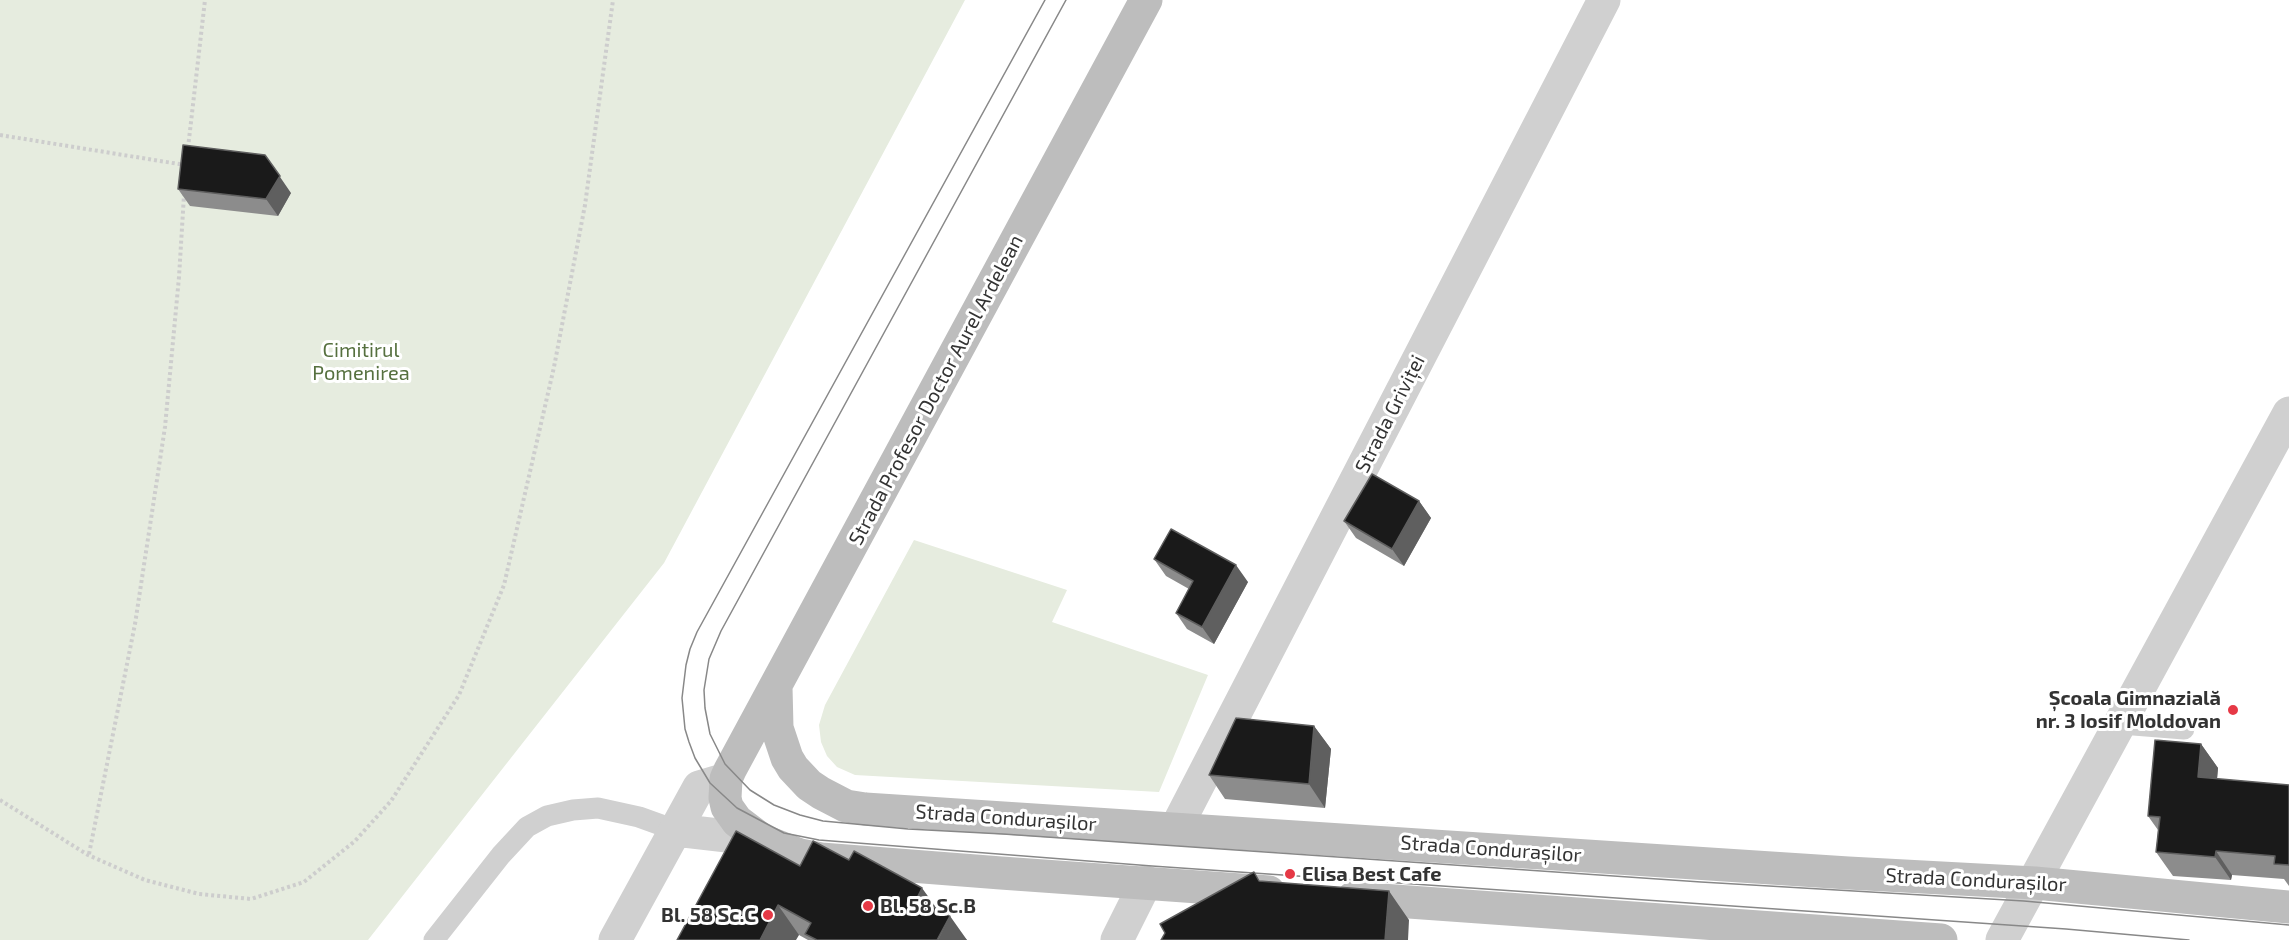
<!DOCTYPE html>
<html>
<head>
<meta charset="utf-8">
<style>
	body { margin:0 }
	canvas { display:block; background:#fff }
</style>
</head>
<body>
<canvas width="2289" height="940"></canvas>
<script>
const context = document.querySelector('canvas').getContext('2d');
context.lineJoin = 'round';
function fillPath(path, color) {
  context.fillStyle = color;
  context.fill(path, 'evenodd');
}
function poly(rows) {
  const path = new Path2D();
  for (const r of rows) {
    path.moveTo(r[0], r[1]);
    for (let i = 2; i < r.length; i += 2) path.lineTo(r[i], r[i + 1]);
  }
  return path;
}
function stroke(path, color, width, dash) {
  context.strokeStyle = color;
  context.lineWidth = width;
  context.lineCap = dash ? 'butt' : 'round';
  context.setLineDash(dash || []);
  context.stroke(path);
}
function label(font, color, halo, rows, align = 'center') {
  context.font = font + ' "Exo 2",sans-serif';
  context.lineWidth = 6;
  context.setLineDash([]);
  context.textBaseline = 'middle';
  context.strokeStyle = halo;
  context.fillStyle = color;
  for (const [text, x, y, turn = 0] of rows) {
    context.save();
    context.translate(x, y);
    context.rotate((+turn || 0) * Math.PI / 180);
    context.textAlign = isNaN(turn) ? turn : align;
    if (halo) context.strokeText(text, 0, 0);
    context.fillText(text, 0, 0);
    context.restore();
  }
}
fillPath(poly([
	[0,0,965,0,664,563,368,940,0,940],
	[914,540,1067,590,1052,622,1208,675,1159,792,855,775,837,767,827,756,821,742,819,725,825,705]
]), '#e6ecdf');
stroke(poly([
	[0,135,185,165],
	[188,148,205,0],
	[0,800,88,855,145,880,199,894,251,899,304,882,355,841,391,801,459,695,504,585,554,367,585,205,613,0],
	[89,854,135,624,165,427,179,277,184,195]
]), '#cdcdcd', 4, [3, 3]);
stroke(poly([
	[2121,724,2184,729],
	[434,940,501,855,527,827,547,816,573,810,598,808,639,817,675,830]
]), '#d0d0d0', 21);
stroke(poly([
	[1176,828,1604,0],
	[675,830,762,840],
	[615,940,699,787,726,779],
	[1117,940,1146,882],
	[2002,940,2289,413]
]), '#d0d0d0', 33);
stroke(poly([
	[1146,0,730,770,726,779,725,798,727,807,737,821,762,840,800,855,821,859,1001,873,1269,892],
	[776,687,777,728,787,758,793,768,809,785,821,793,846,806,865,809,1848,873,2035,883,2289,907],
	[1353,898,1941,940]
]), '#bdbdbd', 33);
stroke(poly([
	[1045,0,697,632,690,649,686,665,682,698,685,729,689,742,695,758,710,783,737,808,784,833,819,840,1152,866,2066,929,2189,940],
	[1066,0,721,631,709,659,704,690,705,708,710,734,725,764,750,790,774,805,800,815,823,821,908,829,1003,834,1701,882,2024,901,2289,925]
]), '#888', 1.5);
fillPath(poly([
	[178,189,291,193,278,216,190,206],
	[1419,501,1431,518,1404,566,1356,538,1344,521],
	[1154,559,1248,582,1214,644,1187,629,1176,613,1189,589,1166,576],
	[1314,726,1331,749,1325,808,1225,799,1209,775],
	[2201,744,2218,768,2217,779,2289,785,2289,886,2284,879,2232,875,2231,880,2173,876,2156,852,2158,830,2148,816],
	[800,866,936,908,967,940,808,940,799,935,677,940]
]), '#8c8c8c');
fillPath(poly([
	[265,155,291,193,278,216,266,199],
	[1419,501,1431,518,1404,566,1392,549],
	[1236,565,1248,582,1214,644,1202,627],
	[1314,726,1331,749,1325,808,1309,784],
	[2201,744,2218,768,2215,801,2198,777],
	[2216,851,2232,875,2231,880,2215,857],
	[922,888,943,917,917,898],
	[1389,891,1409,920,1408,940,1385,940],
	[778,905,799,935,796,940,760,940],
	[950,916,967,940,938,940]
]), '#5f5f5f');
const building = poly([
	[183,145,265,155,280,176,266,199,178,189,183,145],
	[1372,474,1419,501,1392,549,1344,521,1372,474],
	[1171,529,1236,565,1202,627,1176,613,1193,581,1154,559,1171,529],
	[1236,718,1314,726,1309,784,1209,775,1236,718],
	[2155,740,2201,744,2198,777,2289,785,2289,865,2274,864,2275,856,2216,851,2215,857,2156,852,2160,817,2148,816,2155,740],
	[736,831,800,866,813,841,849,860,854,851,922,888,917,898,950,916,937,940,938,940,817,940,805,934,811,923,778,905,760,940,677,940,736,831],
	[1254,872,1259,881,1389,891,1385,940,1161,940,1165,933,1160,924,1254,872]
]);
fillPath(building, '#1a1a1a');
stroke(building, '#5f5f5f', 1.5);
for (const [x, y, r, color] of [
	[2233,710,6,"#e63946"],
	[1290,874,6,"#e63946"],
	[868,906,6,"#e63946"],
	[768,915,6,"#e63946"]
]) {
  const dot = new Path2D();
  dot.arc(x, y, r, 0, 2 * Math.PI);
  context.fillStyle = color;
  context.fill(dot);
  stroke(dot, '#fff', 2);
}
label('20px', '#56703f', '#fff', [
	["Cimitirul",361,350],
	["Pomenirea",361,373]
]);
label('20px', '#333', '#fff', [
	["Strada Profesor Doctor Aurel Ardelean",936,390,-62],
	["Strada Griviței",1390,414,-63],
	["Strada Condurașilor",1006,818,4],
	["Strada Condurașilor",1491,849,4],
	["Strada Condurașilor",1976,880,3]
]);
label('bold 20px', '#333', '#fff', [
	["Școala Gimnazială",2221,698],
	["nr. 3 Iosif Moldovan",2221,721],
	["Elisa Best Cafe",1302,874,"left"],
	["Bl. 58 Sc.B",880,906,"left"],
	["Bl. 58 Sc.C",756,915]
], 'right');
</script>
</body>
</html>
